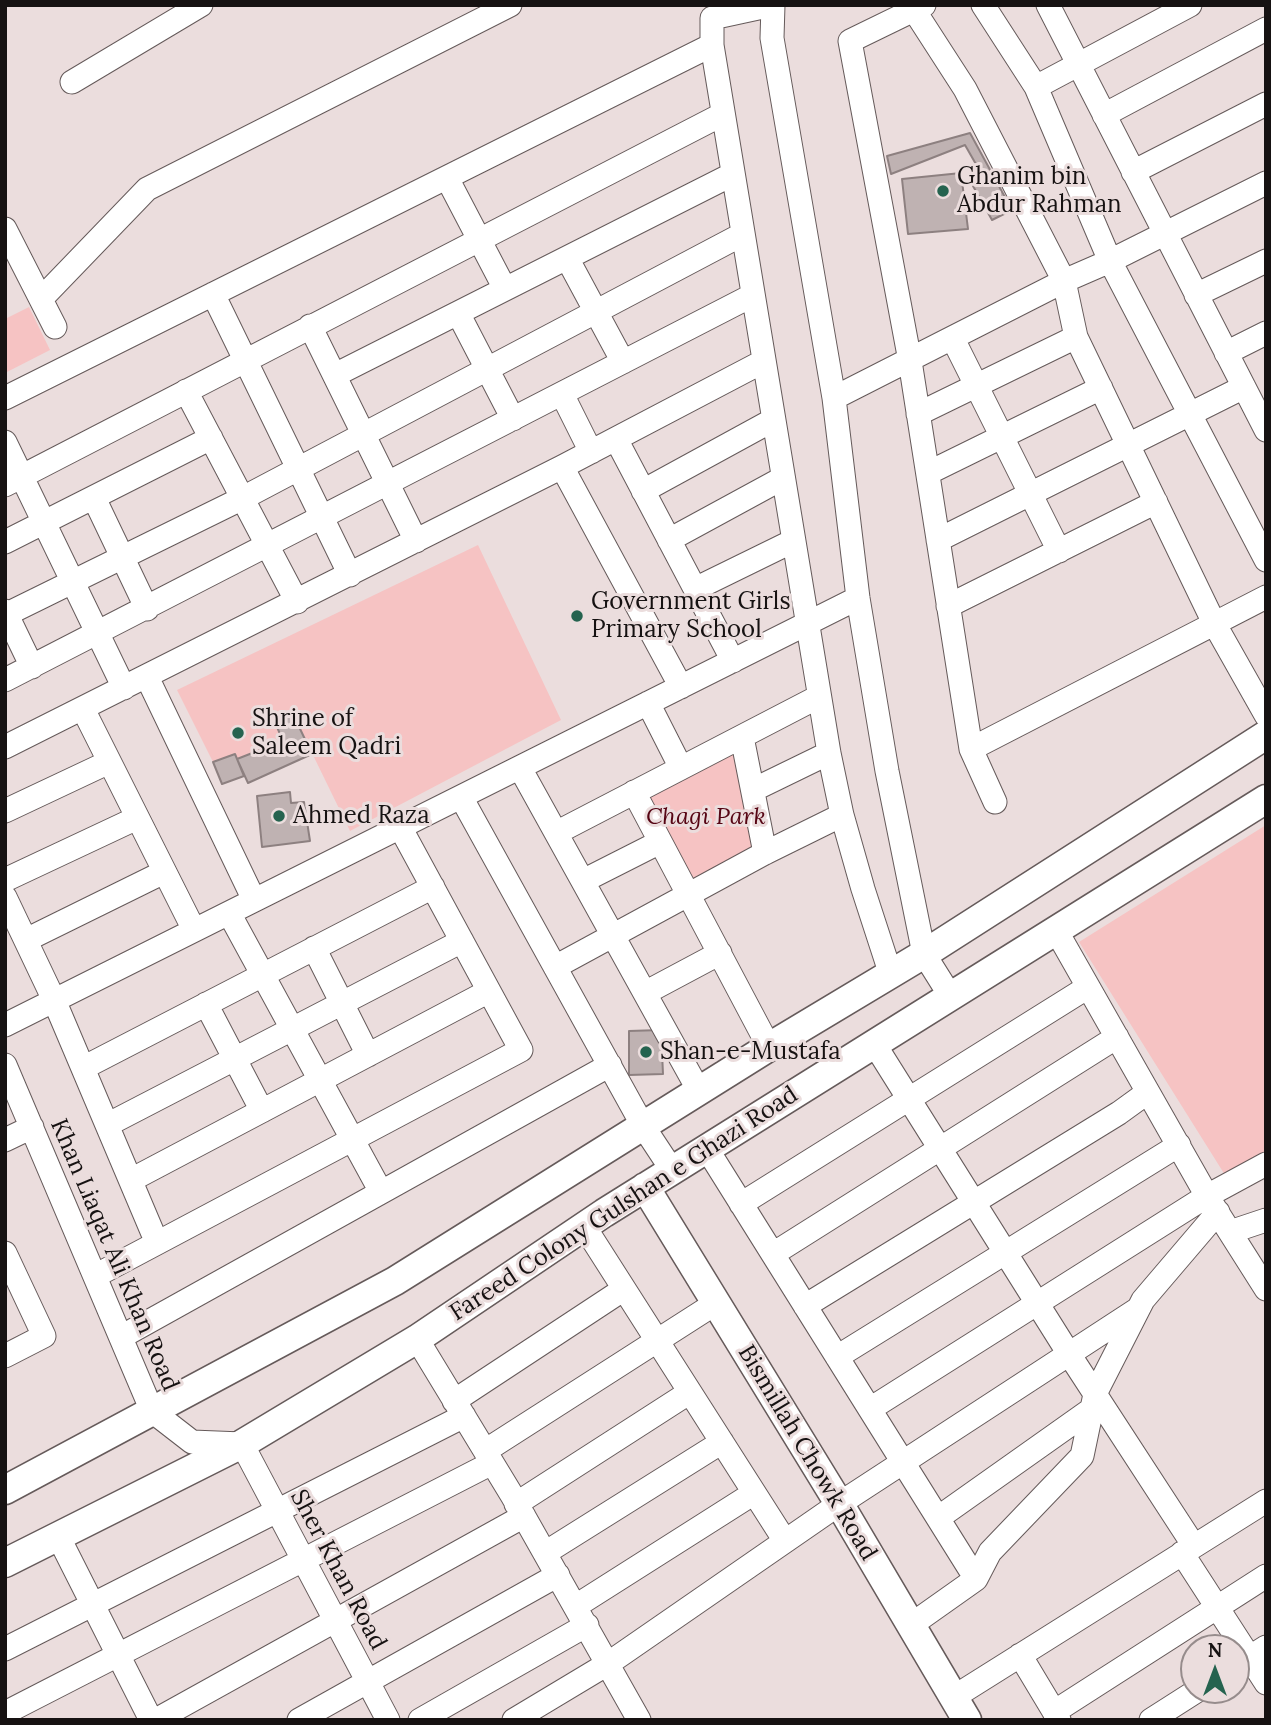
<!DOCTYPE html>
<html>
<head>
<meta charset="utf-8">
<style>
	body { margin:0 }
	#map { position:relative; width:1271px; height:1725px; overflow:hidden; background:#ebdddd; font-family:Lora,serif }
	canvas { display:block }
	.frame { position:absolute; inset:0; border:7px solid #161212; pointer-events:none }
	.north { position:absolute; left:1180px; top:1634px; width:70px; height:70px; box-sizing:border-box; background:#ebdddd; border:2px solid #968c8c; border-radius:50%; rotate:0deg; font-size:19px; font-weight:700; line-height:28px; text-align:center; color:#161212 }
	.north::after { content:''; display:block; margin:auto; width:24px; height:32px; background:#25634f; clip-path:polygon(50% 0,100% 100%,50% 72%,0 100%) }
</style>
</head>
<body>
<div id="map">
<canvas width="1271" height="1725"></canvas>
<div class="frame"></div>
<div class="north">N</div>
</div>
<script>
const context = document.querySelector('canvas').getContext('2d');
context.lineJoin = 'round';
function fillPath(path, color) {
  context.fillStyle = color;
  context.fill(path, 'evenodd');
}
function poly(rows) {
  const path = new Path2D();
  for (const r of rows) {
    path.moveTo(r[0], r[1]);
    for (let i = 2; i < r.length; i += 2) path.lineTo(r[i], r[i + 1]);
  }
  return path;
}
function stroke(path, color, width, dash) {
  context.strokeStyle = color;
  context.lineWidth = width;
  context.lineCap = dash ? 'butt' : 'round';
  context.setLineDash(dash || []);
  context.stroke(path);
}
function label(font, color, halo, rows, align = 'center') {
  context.font = font + ' Lora,serif';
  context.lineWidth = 6;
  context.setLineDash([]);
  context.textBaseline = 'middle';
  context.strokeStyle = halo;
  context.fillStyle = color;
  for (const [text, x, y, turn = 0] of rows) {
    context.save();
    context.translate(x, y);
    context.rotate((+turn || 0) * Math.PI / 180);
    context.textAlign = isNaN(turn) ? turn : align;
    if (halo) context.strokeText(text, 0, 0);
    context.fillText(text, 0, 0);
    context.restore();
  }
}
fillPath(poly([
	[29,307,50,350,5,373,5,319],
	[478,545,561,720,350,831,292,712,283,741,237,759,234,754,213,762,177,690],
	[742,737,765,853,689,895,634,792],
	[1266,825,1266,1164,1230,1183,1079,942]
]), '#f6c3c3');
const building = poly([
	[970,133,1012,210,992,220,973,186,985,180,965,145,891,174,887,156,970,133],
	[961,173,968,229,908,234,902,179,961,173],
	[292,712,312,754,248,783,237,759,283,741,274,720,292,712],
	[235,754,244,776,222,784,213,762,235,754],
	[290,792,291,803,304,802,310,841,262,847,257,796,290,792],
	[661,1030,663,1074,629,1075,629,1031,661,1030]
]);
fillPath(building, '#bfb2b2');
stroke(building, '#8d8080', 2);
const minor = poly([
	[773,5,772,38,834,398,858,598,887,771,924,954,951,997],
	[924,5,850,41,910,361,971,749,995,802],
	[983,5,1036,87,1110,261,1266,560],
	[1048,5,1266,430],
	[914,10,965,89,1064,281,1076,337,1214,623,1266,715],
	[712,45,829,753,842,815,863,889,890,972],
	[72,82,201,5],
	[1036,87,1190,5],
	[1104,115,1266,29],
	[1133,172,1266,104],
	[447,178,505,289],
	[5,229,55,327],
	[567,258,623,362],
	[213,294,350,575],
	[1196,295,1266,261],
	[41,299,147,189,510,5],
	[458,313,513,419],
	[310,326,416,541],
	[953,339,1059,551],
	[1226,353,1266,333],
	[335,375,733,174],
	[186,391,297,602],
	[562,394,591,452],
	[5,398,712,45,712,18,772,5],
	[834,398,1064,281,1110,261,1266,183],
	[918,414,1076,337],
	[616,439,733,661],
	[5,442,124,688],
	[562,467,681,687],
	[928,473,1101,388],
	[5,485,723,114],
	[643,491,773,420],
	[94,498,147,609],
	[669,540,783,478],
	[938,540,1244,387],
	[5,542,211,438],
	[695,589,793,541],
	[948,606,1156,502],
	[5,611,32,667],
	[5,615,243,498,743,234],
	[147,677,254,900],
	[5,680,753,295],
	[648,703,681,768],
	[83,709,194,930],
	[742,737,765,853],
	[5,747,562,467,764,361],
	[971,749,1266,597],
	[520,768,699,1091],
	[753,790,829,753],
	[634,792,769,1047],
	[461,797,643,1126,672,1170],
	[5,811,109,762],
	[556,833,818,697],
	[5,880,137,818],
	[583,881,660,842],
	[5,897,54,1000,157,1243],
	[229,913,381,1192],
	[1057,932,1207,1196,1266,1289],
	[26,940,164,872],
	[314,948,368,1055],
	[555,967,765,853,842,815],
	[645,993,720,953],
	[206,1004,262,1111],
	[5,1025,858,598],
	[875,1045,1069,1354,1194,1546],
	[5,1065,152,1411,192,1442,242,1444,388,1720],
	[83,1068,433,887],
	[107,1125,462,941],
	[5,1140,32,1127],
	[707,1149,976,1579],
	[131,1180,489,991],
	[741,1204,1088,987],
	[584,1226,785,1541],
	[1230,1232,1266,1220],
	[5,1253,44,1336,5,1356],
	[773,1254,1117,1037],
	[95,1276,521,1050,400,827],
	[805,1306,1119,1113,1148,1092],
	[121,1337,610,1065],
	[417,1339,513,1497,639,1720],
	[837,1357,1179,1145],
	[454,1401,624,1289],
	[870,1409,1207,1196,1266,1164],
	[485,1451,716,1303],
	[516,1504,690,1392],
	[938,1518,1092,1409],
	[58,1536,151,1720],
	[545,1553,722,1442],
	[1182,1553,1266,1683],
	[576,1606,754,1493],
	[911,1625,976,1579,990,1552,1082,1456,1095,1394,1143,1300,1218,1212],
	[5,1649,464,1416],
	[1020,1655,1059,1720],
	[1236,1666,1266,1647],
	[954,1697,1266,1501],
	[1054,1712,1266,1576],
	[5,1713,492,1463],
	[156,1720,524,1516],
	[299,1720,558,1575],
	[420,1720,587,1625],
	[514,1720,609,1663,839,1504,1138,1309],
	[1151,1720,1198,1690]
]);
const major = poly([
	[645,1187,843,1510,967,1720],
	[5,1490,395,1281,769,1047,924,954,1266,735],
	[5,1563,242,1444,417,1339,604,1213,1266,799]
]);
stroke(minor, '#655a5a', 25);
stroke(major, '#655a5a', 31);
stroke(minor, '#fff', 23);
stroke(major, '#fff', 28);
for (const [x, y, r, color] of [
	[943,191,7,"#25634f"],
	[577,616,7,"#25634f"],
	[238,733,7,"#25634f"],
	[279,816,7,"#25634f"],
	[646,1052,7,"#25634f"]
]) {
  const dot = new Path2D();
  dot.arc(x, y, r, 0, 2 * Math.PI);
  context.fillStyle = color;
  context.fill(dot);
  stroke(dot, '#ebdddd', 2.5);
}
label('24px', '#161212', '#ebdddd', [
	["Ghanim bin",957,177],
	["Abdur Rahman",957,205],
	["Government Girls",591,602],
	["Primary School",591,630],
	["Shrine of",252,719],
	["Saleem Qadri",252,747],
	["Ahmed Raza",293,816],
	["Shan-e-Mustafa",660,1052]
], 'left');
label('italic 24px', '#560514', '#ebdddd', [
	["Chagi Park",706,817]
]);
label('24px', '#161212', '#ebdddd', [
	["Fareed Colony Gulshan e Ghazi Road",624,1204,-33],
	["Khan Liaqat Ali Khan Road",114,1255,67],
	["Bismillah Chowk Road",807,1453,59],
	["Sher Khan Road",338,1570,62]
]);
</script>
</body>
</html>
